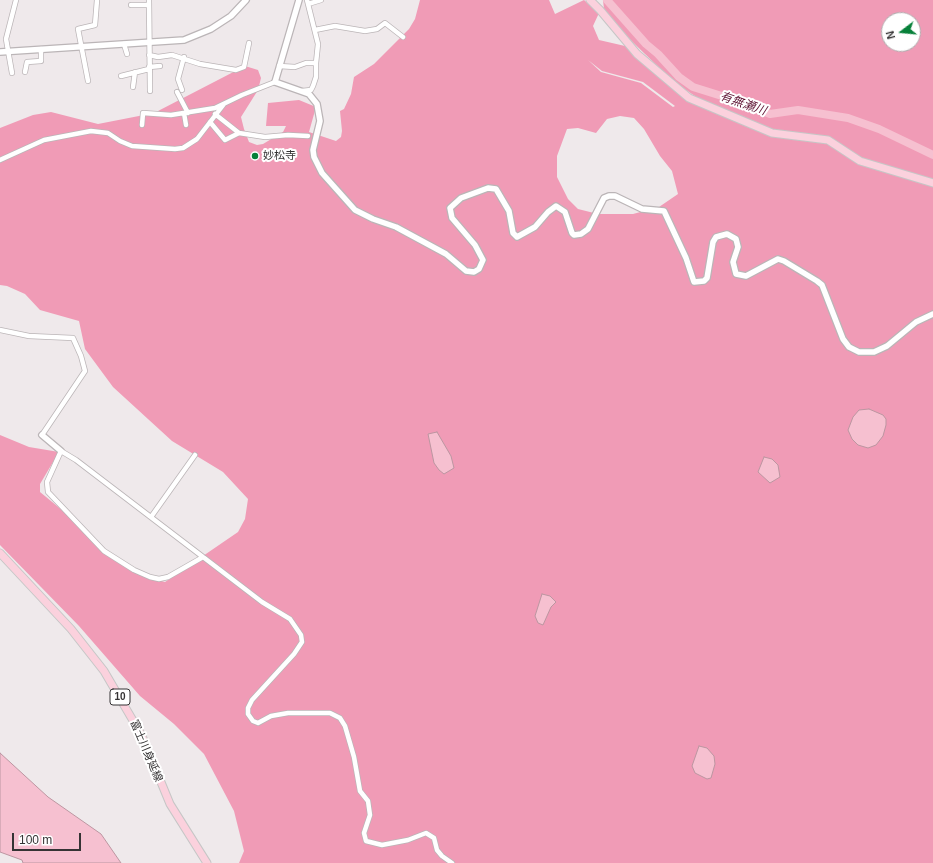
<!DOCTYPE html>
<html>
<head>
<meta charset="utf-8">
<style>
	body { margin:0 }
	#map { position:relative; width:933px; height:863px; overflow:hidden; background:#efe9eb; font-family:Arial,sans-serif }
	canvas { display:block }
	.north { position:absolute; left:881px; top:12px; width:40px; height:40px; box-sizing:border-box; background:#fff; border:1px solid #aeadae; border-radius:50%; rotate:254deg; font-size:11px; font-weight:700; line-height:16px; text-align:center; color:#353334 }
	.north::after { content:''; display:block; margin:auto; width:14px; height:18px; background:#078039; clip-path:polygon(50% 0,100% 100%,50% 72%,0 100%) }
	.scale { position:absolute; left:12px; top:833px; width:69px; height:18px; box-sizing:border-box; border:2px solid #353334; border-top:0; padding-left:5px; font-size:12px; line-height:14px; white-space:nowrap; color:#353334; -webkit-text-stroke:3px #fff; paint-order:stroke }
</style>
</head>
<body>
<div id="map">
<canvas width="933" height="863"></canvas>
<div class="north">N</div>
<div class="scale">100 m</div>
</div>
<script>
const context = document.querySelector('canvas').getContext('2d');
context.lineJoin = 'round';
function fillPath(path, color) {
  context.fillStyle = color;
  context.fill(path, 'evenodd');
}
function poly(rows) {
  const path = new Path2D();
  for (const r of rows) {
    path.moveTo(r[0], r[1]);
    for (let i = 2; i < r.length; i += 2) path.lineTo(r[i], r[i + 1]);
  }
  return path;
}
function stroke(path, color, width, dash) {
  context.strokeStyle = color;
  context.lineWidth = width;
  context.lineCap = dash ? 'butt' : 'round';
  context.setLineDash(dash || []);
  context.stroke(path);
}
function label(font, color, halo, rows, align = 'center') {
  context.font = font + ' Arial,"Noto Sans JP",sans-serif';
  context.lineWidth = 4;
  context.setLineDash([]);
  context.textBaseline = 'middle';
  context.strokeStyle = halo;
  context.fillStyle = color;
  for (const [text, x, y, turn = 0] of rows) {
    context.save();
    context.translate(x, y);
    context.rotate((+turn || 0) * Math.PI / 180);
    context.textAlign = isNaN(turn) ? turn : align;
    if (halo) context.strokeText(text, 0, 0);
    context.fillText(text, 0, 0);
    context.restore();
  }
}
fillPath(poly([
	[420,0,549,0,555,14,584,0,599,13,593,26,599,40,625,46,674,90,699,103,702,101,673,81,617,27,604,9,603,0,606,0,617,10,607,0,933,0,933,863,239,863,244,851,234,811,204,754,174,724,140,696,79,626,0,545,0,435,29,447,59,452,40,484,40,492,74,520,103,550,143,576,165,582,238,532,245,519,248,499,223,472,172,441,113,387,85,349,79,321,40,310,25,294,7,286,0,285,0,128,33,115,51,112,98,124,144,115,158,111,245,66,258,70,261,78,258,90,241,117,244,129,249,142,257,145,263,144,283,132,286,126,266,126,268,103,299,100,316,107,309,132,336,141,341,137,342,131,340,111,344,109,351,94,354,77,374,64,409,29,415,19],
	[889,20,913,20,913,44,889,44],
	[588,60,602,71,643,82,675,106,673,107,641,83,601,72],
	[620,116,634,118,644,129,660,156,672,171,678,194,659,207,633,214,598,214,578,209,568,199,557,177,557,156,567,129,578,128,596,133,607,119]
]), '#f09bb6');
const water = poly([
	[869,409,883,415,886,419,886,425,883,436,876,445,868,448,858,445,852,439,848,430,853,417,859,410,869,409],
	[437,432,451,456,454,468,444,474,439,470,434,463,428,434,437,432],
	[764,457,772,459,778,465,780,477,770,483,758,472,764,457],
	[542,594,550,596,556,602,551,607,543,625,538,623,535,616,542,594],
	[699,746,707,748,714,756,715,764,711,778,707,779,695,773,692,766,699,746],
	[0,753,48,797,101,834,121,863,23,863,22,860,0,852,0,753]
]);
fillPath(water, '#f6c0d0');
stroke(water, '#bc96a1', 1);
stroke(poly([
	[607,0,646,44,658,54,679,77,693,87,741,102,770,114,798,110,848,118,879,129,933,155]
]), '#f6c0d0', 8);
const minor = poly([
	[149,0,150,91],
	[308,4,321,0],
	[131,5,149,5],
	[315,30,335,26,365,31,377,29,385,23,403,37],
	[124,44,127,54],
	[149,55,158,57,172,55,200,64,236,70,244,67,249,43],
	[279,66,295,67,306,63,316,63,318,44,307,0],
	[149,67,160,66],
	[25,72,27,62,41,61,41,49],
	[12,73,6,39,16,0],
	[121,76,149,69],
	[88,81,78,29,95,25,97,0],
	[133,87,135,72],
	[182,90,178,79,184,57],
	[302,91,311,90,313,86,316,77,316,63],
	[177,92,188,113],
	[184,113,186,125],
	[215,114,239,133],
	[210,122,225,140,239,133,265,137,288,135,308,136],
	[142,125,143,113,171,115,215,108,242,95,275,82],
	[0,160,44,140,91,131,108,133,120,141,132,146,175,149,183,148,197,139,224,104],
	[0,330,29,336,73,338,81,356,85,371,42,435],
	[151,517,195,455],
	[203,557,168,577,159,579,150,577,134,570,104,551,48,492,47,482,61,451,76,460,262,602,290,619,301,635,302,642,294,654,252,700,248,708,248,714,253,721,258,723,271,716,288,713,330,713,340,718,345,726,354,757,360,791,368,801,370,815,364,833,366,841,382,845,408,840,426,833,434,838,437,850,442,856,452,863]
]);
const tertiary = poly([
	[299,0,275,82,309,94,317,104,320,121,313,150,314,157,322,173,355,210,373,219,396,227,446,254,466,271,474,272,479,269,483,260,475,245,452,218,450,208,461,198,488,188,496,189,509,211,513,233,517,237,535,227,548,212,556,206,565,212,572,233,574,235,581,234,588,229,604,198,609,196,615,196,642,209,664,211,686,258,694,282,704,281,707,278,713,242,716,237,727,234,736,239,738,247,733,262,736,274,746,276,778,259,784,261,817,281,822,285,843,339,849,347,859,352,874,352,887,346,916,322,933,314],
	[0,52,184,40,211,29,231,16,246,0],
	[42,435,61,451]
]);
const primary = poly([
	[590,0,600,10,637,54,689,98,772,133,828,140,860,161,933,183],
	[0,553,71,629,104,671,142,736,170,804,207,863]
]);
stroke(minor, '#bbb5b7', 6);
stroke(tertiary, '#bbb5b7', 8);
stroke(primary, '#c6c6c6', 9);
stroke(minor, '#fff', 4.5);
stroke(tertiary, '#fff', 5.5);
stroke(primary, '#fbd1dd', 7);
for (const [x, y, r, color] of [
	[255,156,4,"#078039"]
]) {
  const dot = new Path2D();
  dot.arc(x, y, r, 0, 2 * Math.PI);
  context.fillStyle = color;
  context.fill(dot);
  stroke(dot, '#fff', 1.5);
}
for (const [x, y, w] of [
	[120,697,20]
]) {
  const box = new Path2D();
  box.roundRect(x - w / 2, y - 8, w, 16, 3);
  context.fillStyle = '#fff';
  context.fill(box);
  stroke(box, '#353334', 1);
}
label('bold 10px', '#353334', null, [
	["10",120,697]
]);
label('11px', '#353334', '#fff', [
	["妙松寺",263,156]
], 'left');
label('11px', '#353334', '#fff', [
	["富士川身延線",146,751,67]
]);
label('italic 12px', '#5c1131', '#fff', [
	["有無瀬川",743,104,19]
]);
</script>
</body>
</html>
